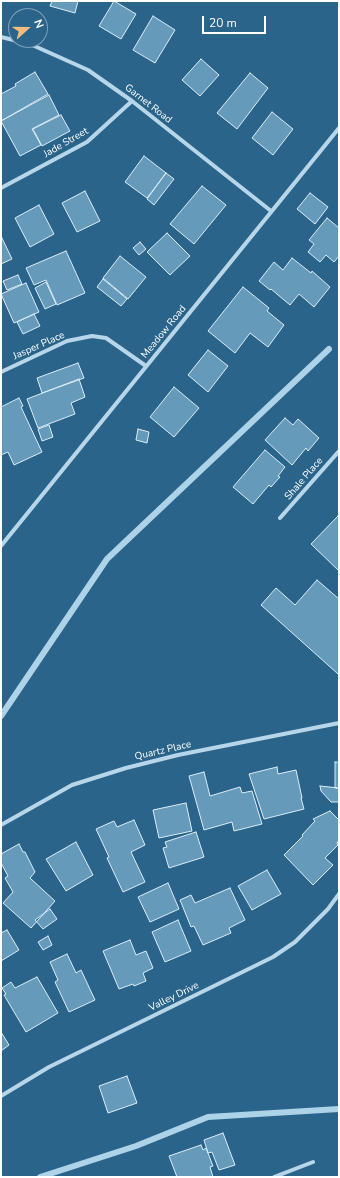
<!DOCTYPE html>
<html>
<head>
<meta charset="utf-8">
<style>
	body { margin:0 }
	#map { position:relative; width:340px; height:1178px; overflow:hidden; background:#2a648a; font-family:"Nunito Sans",sans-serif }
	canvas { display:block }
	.frame { position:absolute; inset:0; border:2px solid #fff; pointer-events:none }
	.north { position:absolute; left:8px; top:8px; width:40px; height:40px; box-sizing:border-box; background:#2a648a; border:1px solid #7fa2b9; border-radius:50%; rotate:69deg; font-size:11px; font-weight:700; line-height:16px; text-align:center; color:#fff }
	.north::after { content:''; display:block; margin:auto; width:14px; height:18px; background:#efbc80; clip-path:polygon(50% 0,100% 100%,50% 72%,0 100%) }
	.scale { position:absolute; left:202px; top:16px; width:64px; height:18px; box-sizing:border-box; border:2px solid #fff; border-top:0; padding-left:5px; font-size:12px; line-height:14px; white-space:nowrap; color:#fff; -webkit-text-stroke:3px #2a648a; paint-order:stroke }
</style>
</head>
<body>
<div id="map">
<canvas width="340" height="1178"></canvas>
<div class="frame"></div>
<div class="north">N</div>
<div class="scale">20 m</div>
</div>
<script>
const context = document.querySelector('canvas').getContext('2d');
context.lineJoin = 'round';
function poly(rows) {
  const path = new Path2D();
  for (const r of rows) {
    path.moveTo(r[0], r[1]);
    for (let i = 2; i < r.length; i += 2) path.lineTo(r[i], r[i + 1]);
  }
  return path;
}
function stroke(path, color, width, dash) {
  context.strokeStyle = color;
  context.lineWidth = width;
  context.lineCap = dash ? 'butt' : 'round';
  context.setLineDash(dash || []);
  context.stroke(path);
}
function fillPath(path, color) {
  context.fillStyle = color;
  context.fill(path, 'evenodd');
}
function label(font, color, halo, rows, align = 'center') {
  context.font = font + ' "Nunito Sans",sans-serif';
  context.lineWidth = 3;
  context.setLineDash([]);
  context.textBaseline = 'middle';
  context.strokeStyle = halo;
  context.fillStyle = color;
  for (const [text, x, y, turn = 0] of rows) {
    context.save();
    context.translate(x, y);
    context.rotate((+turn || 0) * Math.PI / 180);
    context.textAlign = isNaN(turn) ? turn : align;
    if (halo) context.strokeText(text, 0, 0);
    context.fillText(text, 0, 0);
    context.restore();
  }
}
stroke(poly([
	[1,716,107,559,329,349],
	[40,1177,136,1146,208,1117,339,1109]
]), '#add3e9', 6);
const building = poly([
	[52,1,78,1,75,13,50,6,52,1],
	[114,1,136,14,121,39,99,26,114,1],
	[153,16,175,30,155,63,133,50,153,16],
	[201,59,219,75,200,96,182,80,201,59],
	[35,72,48,94,1,121,1,94,16,86,15,84,35,72],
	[250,73,268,88,237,129,217,113,250,73],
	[49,95,59,115,32,129,41,145,20,156,1,121,49,95],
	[272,112,293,129,273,155,252,138,272,112],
	[61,115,70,131,42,146,33,129,61,115],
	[144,156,166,173,147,198,125,182,144,156],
	[166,173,174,179,154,205,147,199,166,173],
	[202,186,226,205,194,244,170,224,202,186],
	[85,191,100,221,77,232,62,203,85,191],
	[310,193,328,207,315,224,297,209,310,193],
	[39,205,54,234,30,247,15,218,39,205],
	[327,218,339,228,339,256,334,262,326,255,320,262,308,252,314,244,309,240,327,218],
	[167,233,190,256,170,275,147,252,167,233],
	[1,236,12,259,1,264,1,236],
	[140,242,146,249,139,255,133,248,140,242],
	[66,251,85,293,57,305,46,280,34,285,26,268,66,251],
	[120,256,146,277,128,299,103,278,120,256],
	[292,258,311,273,312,271,330,287,314,307,299,294,290,305,271,289,270,290,259,281,274,262,283,270,292,258],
	[18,275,22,284,7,290,3,281,18,275],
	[103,279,127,299,121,306,97,287,103,279],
	[46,282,56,304,45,309,35,288,46,282],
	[26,283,39,312,14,323,1,294,26,283],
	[243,287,269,308,267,311,284,325,268,347,250,333,235,353,208,331,243,287],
	[34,314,40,326,23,334,17,322,34,314],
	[208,350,228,366,208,392,188,375,208,350],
	[78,363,84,378,42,393,37,378,78,363],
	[79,379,85,397,71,403,75,414,38,428,27,399,79,379],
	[174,387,199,408,174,437,150,417,174,387],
	[19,398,23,406,21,407,42,452,14,465,8,452,1,455,1,407,19,398],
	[285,418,293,425,298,419,319,438,308,451,306,448,292,465,265,440,285,418],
	[49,425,53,437,42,441,38,429,49,425],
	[138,429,149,432,147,443,136,440,138,429],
	[265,450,285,467,278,476,280,477,271,487,269,485,253,504,233,487,265,450],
	[338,516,339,517,339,571,311,544,338,516],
	[317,580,339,599,339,673,338,674,261,605,276,588,295,605,317,580],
	[335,762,339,762,339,788,335,788,335,762],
	[277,767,278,774,296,770,302,798,301,798,304,809,264,819,249,774,277,767],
	[204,772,210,796,240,787,242,793,252,791,262,824,234,831,232,822,204,830,189,776,204,772],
	[320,786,339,788,339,802,331,802,321,791,320,786],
	[186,803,192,831,159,838,153,810,186,803],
	[330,811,339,820,339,840,337,843,338,845,325,858,333,865,313,885,284,855,303,836,302,835,315,821,313,819,330,811],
	[134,820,145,845,131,852,145,882,123,892,107,858,109,857,96,829,114,821,117,827,134,820],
	[196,832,204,857,169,868,163,848,167,847,165,842,196,832],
	[76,842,93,875,66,891,46,859,76,842],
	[19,844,23,852,25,852,35,872,30,878,55,901,31,928,3,903,13,892,5,878,8,876,1,863,1,854,19,844],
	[267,870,281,894,252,910,238,886,267,870],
	[168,883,179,909,150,922,138,897,168,883],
	[230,888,245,920,229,928,231,933,203,945,194,926,191,927,180,900,191,895,195,903,230,888],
	[50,909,57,919,43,929,35,920,50,909],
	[178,920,191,951,165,962,152,932,178,920],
	[7,930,19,950,1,961,1,933,7,930],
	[48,936,52,945,43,950,38,942,48,936],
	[130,940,136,955,146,951,153,968,143,973,146,981,134,986,133,984,119,989,103,951,130,940],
	[67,954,76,973,81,970,95,1000,69,1012,55,982,58,980,50,962,67,954],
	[37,977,58,1013,26,1032,4,995,6,994,2,988,11,982,15,988,37,977],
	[1,1032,9,1045,1,1051,1,1032],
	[127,1076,137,1103,108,1113,99,1086,127,1076],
	[223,1133,235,1165,219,1170,212,1152,208,1153,204,1140,223,1133],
	[201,1145,203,1150,206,1148,213,1166,210,1167,213,1177,177,1177,169,1156,201,1145]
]);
fillPath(building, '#669aba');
stroke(building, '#dcedf7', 1);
stroke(poly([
	[1,37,30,44,88,70,132,101,271,211],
	[1,188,87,142,132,101],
	[1,372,67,341,92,336,106,338,146,366],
	[280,518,339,451],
	[1,546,339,128],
	[1,825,72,785,126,768,178,755,339,723],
	[1,1096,49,1067,273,957,295,942,328,909,339,894],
	[274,1177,313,1162]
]), '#b8d6e9', 4);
label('10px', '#fff', '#2a648a', [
	["Garnet Road",148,104,38],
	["Jade Street",66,143,-30],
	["Meadow Road",164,332,-51],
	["Jasper Place",39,346,-24],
	["Shale Place",304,479,-49],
	["Quartz Place",163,751,-13],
	["Valley Drive",174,997,-26]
]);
</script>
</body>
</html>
